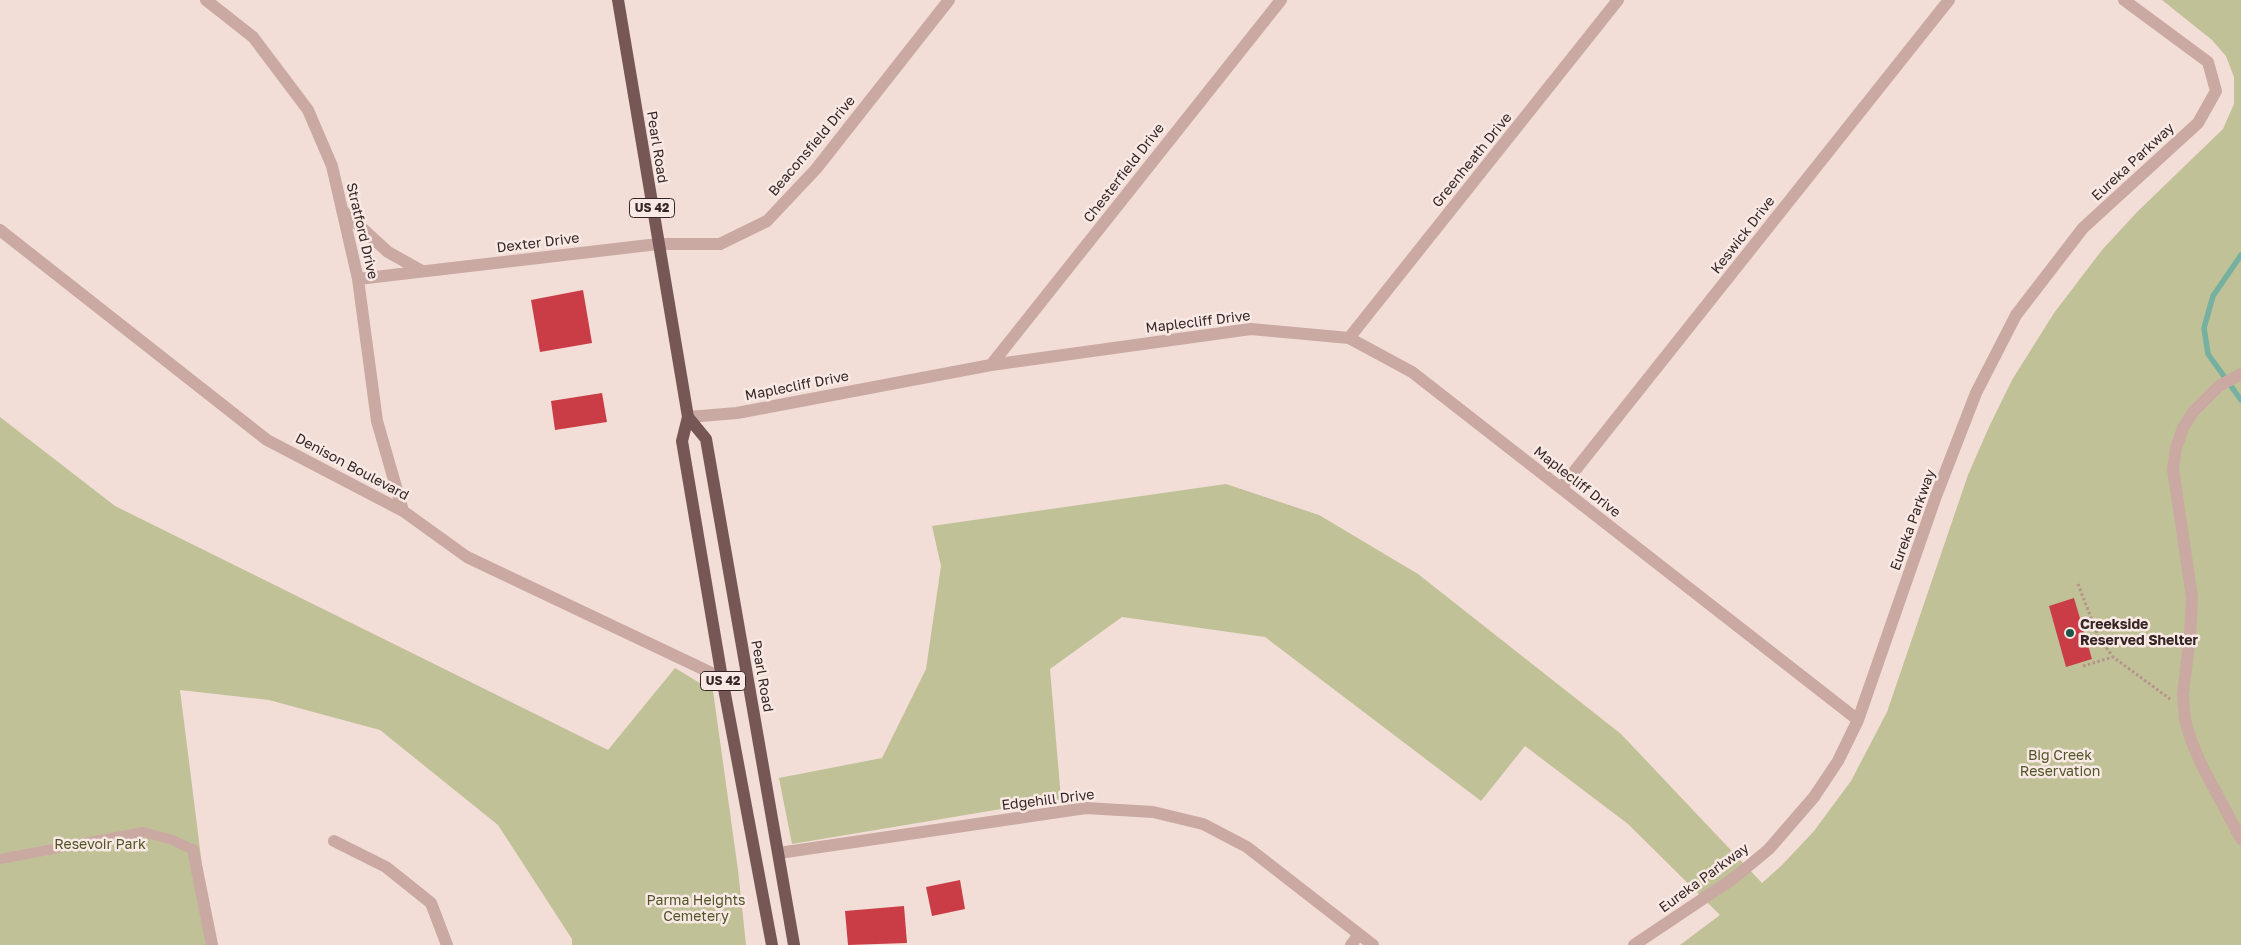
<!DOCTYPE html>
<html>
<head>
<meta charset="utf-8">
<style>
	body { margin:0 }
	canvas { display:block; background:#f2ddd7 }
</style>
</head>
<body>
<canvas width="2241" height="945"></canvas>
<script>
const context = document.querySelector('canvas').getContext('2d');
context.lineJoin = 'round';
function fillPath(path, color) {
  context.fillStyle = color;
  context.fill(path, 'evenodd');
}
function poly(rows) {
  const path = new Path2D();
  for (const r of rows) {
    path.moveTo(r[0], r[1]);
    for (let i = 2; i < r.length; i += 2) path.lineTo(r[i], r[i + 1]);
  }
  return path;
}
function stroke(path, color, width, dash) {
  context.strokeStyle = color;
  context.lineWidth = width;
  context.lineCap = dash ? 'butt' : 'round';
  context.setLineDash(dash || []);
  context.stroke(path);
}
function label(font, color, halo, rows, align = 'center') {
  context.font = font + ' "Golos Text",sans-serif';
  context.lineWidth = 5;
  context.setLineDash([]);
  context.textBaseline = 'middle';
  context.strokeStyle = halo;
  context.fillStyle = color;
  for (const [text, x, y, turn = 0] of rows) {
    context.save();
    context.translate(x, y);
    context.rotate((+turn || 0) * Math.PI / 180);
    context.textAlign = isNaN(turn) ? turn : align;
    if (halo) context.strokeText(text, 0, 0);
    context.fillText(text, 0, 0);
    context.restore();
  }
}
fillPath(poly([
	[2162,0,2241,0,2241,945,1680,945,1720,915,1628,824,1525,746,1481,801,1265,637,1122,617,1050,669,1061,799,792,844,779,778,882,758,926,669,941,566,932,526,1226,484,1319,515,1418,574,1621,734,1762,883,1782,865,1814,831,1851,781,1887,712,1968,475,1989,427,2012,380,2054,313,2102,250,2137,212,2223,129,2234,104,2234,77,2226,56,2212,40],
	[0,417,115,506,608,750,675,668,713,691,738,870,746,945,572,945,572,939,498,825,380,730,269,700,180,690,212,945,0,945]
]), '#c0c197');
stroke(poly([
	[2241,255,2213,296,2204,328,2208,354,2241,400]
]), '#76b0a0', 5.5);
fillPath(poly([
	[583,290,592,343,540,352,531,300],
	[602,393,607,422,555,430,551,401],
	[2074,598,2092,659,2066,667,2049,606],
	[960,880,965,909,932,916,926,887],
	[904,906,907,943,848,945,845,911]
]), '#ca3d46');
stroke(poly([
	[2078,584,2098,636,2113,657],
	[2083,666,2113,657,2170,699]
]), '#b6928d', 3, [2.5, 2.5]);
stroke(poly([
	[0,859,143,832,173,840,193,850]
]), '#caa9a3', 10);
stroke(poly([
	[206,0,253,37,308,110,332,166,358,279,377,421,403,511],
	[342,210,388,252,422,271],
	[0,230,267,440,403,511,467,557,722,678],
	[358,279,658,244,720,244,767,221,816,169,949,0],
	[1349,338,1618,0],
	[991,365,1281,0],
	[2241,374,2219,386,2193,412,2183,428,2176,448,2173,469,2192,597,2190,636,2183,694,2185,720,2191,740,2201,764,2241,839],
	[688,417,737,413,991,365,1251,329,1349,338,1412,372,1858,720],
	[1561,488,1949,0],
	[334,841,386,867,431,903,447,945],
	[193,850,212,945],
	[779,853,1086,808,1153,812,1203,824,1247,847,1373,945],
	[1351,945,1359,934],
	[1634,945,1734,878,1769,849,1814,797,1838,761,1858,720,1936,496,1976,393,2016,315,2083,228,2198,123,2216,91,2208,62,2124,0]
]), '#caa9a3', 12);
stroke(poly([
	[618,0,688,417,682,441,722,678,772,945],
	[688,417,706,439,794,945]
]), '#775756', 12);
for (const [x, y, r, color] of [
	[2070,633,5,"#1a5748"]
]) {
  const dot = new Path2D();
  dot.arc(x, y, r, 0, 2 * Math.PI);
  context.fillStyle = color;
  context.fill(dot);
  stroke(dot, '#f9e9e4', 2);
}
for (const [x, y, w] of [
	[652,208,45],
	[723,681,45]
]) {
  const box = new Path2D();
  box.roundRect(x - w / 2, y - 9.5, w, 19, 4);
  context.fillStyle = '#f9e9e4';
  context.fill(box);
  stroke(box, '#352625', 1);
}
label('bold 12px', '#352625', null, [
	["US 42",652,208],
	["US 42",723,681]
]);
label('14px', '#352625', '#f9e9e4', [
	["Beaconsfield Drive",812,146,-50],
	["Pearl Road",657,147,81],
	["Greenheath Drive",1472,160,-51],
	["Eureka Parkway",2133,162,-43],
	["Chesterfield Drive",1124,173,-52],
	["Stratford Drive",362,231,77],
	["Keswick Drive",1743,235,-52],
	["Dexter Drive",538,243,-7],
	["Maplecliff Drive",1198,322,-7],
	["Maplecliff Drive",797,386,-11],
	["Denison Boulevard",352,467,28],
	["Maplecliff Drive",1577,482,38],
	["Eureka Parkway",1913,520,-70],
	["Pearl Road",762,676,80],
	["Edgehill Drive",1048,800,-7],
	["Eureka Parkway",1704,878,-36]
]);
label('bold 14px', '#352625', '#f9e9e4', [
	["Creekside",2080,625],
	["Reserved Shelter",2080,641]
], 'left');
label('14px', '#515428', '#f9e9e4', [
	["Big Creek",2060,756],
	["Reservation",2060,772],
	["Resevoir Park",100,845],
	["Parma Heights",696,901],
	["Cemetery",696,917]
]);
</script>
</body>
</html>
